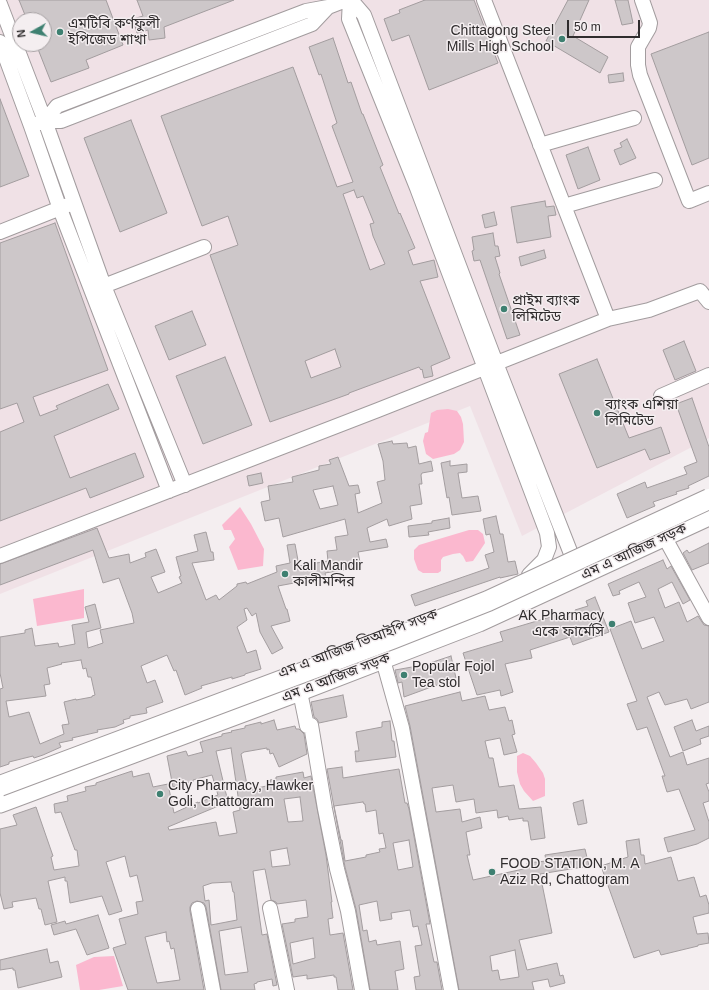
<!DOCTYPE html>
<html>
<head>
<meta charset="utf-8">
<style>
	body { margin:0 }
	#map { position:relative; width:709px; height:990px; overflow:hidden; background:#f4eef0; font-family:Arial,sans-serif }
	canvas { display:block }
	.north { position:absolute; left:12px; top:12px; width:40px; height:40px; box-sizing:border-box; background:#f4eef0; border:1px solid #a5a0a2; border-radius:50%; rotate:262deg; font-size:11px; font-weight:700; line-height:16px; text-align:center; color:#2f2c2d }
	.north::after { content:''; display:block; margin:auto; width:14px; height:18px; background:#3e8071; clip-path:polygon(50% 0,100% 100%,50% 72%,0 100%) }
	.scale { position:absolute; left:567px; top:20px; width:73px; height:18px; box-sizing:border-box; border:2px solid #2f2c2d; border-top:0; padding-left:5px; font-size:12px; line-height:14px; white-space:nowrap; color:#2f2c2d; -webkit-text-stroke:3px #f4eef0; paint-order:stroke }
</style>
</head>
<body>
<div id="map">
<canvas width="709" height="990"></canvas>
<div class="north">N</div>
<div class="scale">50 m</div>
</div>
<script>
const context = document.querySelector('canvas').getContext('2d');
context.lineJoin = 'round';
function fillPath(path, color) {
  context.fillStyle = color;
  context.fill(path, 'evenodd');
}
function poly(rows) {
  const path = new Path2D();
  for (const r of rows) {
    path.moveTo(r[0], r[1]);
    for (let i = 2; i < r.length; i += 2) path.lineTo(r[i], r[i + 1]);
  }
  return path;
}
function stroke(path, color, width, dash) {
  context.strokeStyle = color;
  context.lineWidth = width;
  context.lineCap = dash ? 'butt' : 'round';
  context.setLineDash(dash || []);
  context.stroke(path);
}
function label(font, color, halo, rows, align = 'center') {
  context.font = font + ' Arial,"Noto Sans Bengali",sans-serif';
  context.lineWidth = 3;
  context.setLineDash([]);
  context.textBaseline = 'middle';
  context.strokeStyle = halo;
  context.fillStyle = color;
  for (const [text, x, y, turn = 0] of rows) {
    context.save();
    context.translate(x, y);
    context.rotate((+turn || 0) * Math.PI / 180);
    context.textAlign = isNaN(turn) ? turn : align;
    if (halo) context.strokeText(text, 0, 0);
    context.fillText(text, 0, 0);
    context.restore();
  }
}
fillPath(poly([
	[0,0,709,0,709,438,522,536,470,406,0,594],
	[20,20,44,20,44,44,20,44]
]), '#f0e1e6');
fillPath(poly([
	[448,409,457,411,461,417,463,424,464,442,460,450,454,454,433,459,426,454,423,441,425,433,428,432,431,413,437,410],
	[240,507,251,524,264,549,263,566,238,570,229,547,235,539,231,530,224,530,222,525],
	[469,530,478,530,483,534,485,543,473,561,466,562,463,556,460,553,453,554,443,557,441,560,441,571,438,573,423,573,418,570,414,559,414,550,419,545],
	[84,589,84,618,37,626,33,599],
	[523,753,530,756,536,763,543,773,545,779,545,796,533,801,524,791,520,784,517,772,517,756],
	[114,956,123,986,99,990,80,990,76,965,94,957]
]), '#fbb8cf');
const building = poly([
	[19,0,106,0,123,45,86,60,89,68,51,82,36,44,44,44,44,20,27,20,19,0],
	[137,0,234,0,164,27,165,38,149,40,148,30,137,33,133,19,143,16,137,0],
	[425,0,474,0,498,63,429,90,409,35,392,41,384,19,400,13,399,10,425,0],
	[568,0,589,0,573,36,608,57,600,73,546,41,568,0],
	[615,0,628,0,633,23,622,25,615,0],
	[709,32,709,158,692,165,651,54,709,32],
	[333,38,348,83,351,82,362,114,363,114,383,165,380,167,399,214,400,213,415,248,408,251,413,265,434,260,438,277,420,281,450,358,431,366,433,376,424,378,422,369,421,370,419,367,349,393,349,394,324,403,270,422,210,255,238,245,228,216,202,226,161,116,293,67,337,187,353,182,332,126,337,123,321,74,319,75,309,47,333,38],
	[354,190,357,198,363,196,374,223,370,224,373,236,385,264,370,270,343,194,354,190],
	[335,349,341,367,311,378,305,361,335,349],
	[623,73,624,81,609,83,608,75,623,73],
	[0,99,29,176,0,187,0,99],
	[131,120,167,213,120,232,84,138,131,120],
	[627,139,636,158,620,165,614,150,622,147,620,143,627,139],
	[588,147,600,180,578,189,566,155,588,147],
	[545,201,546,207,554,206,556,215,548,216,551,237,517,243,511,207,545,201],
	[494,212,497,225,485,228,482,215,494,212],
	[55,223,108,370,33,397,40,416,58,409,56,406,108,384,119,409,54,436,70,478,135,453,144,477,90,498,86,488,0,521,0,432,24,422,17,403,0,409,0,243,55,223],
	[493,233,495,246,498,246,500,256,495,257,500,273,499,274,520,335,507,339,480,260,474,261,472,251,474,250,472,237,493,233],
	[544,250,546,258,521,266,519,257,544,250],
	[192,311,206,345,169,360,155,326,192,311],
	[684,341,696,371,675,380,663,350,684,341],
	[225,357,252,425,203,444,176,376,225,357],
	[597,359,629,438,661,427,670,453,650,460,645,449,597,468,559,374,597,359],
	[692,398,709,447,709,476,688,486,689,488,676,492,677,494,653,502,655,506,627,518,617,494,645,482,647,488,687,474,684,467,697,462,676,404,692,398],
	[392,441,393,444,407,443,408,448,416,446,419,464,431,461,433,471,422,473,421,475,422,484,419,484,422,504,410,506,412,519,389,526,387,519,367,528,370,542,386,539,388,547,358,552,361,567,325,573,326,577,278,586,286,609,287,609,290,621,271,626,283,648,272,654,260,632,256,613,252,616,247,608,244,609,247,620,237,627,247,653,256,650,261,669,245,674,245,675,232,679,232,677,201,686,202,688,185,695,176,670,174,671,167,655,141,666,147,683,155,680,163,702,146,708,147,713,130,716,130,718,123,720,124,723,115,727,97,730,98,732,72,738,73,740,59,743,61,747,43,755,34,758,33,756,9,762,9,764,0,767,0,689,3,688,0,673,0,637,25,633,25,630,32,628,35,646,58,643,59,647,75,644,72,625,89,622,85,607,95,604,101,628,86,632,88,648,103,643,100,630,134,623,132,613,119,578,103,583,93,550,0,585,0,564,97,528,109,558,129,554,130,563,146,557,145,553,156,549,165,572,151,577,158,593,182,583,179,577,181,576,176,557,198,551,194,535,206,532,211,552,213,552,214,560,192,563,206,600,216,595,219,600,237,586,237,584,246,582,247,584,277,572,276,566,290,563,287,545,295,544,299,566,328,561,327,551,337,550,335,537,348,535,345,519,283,537,279,518,265,521,261,502,270,500,268,486,293,482,292,477,319,470,319,466,331,464,329,460,338,457,349,486,358,485,360,493,355,494,358,513,382,503,377,482,385,480,383,461,378,444,392,441],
	[333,486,338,505,320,509,313,490,333,486],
	[81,660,83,669,86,668,88,677,91,677,95,695,92,696,92,697,76,700,76,699,64,702,69,724,62,725,64,734,40,744,29,712,9,717,6,701,46,696,44,685,50,684,47,668,62,664,61,663,81,660],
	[450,461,450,466,467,464,467,472,458,473,462,498,478,496,481,511,452,515,449,497,447,498,441,463,450,461],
	[261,473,263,483,249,486,247,476,261,473],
	[496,516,500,534,503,534,508,562,515,561,518,574,500,578,500,577,415,606,411,595,489,568,485,555,494,552,490,534,486,535,483,519,496,516],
	[449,518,450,528,428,532,429,535,409,537,408,526,432,523,432,521,449,518],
	[709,543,709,563,692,570,683,553,687,550,689,553,709,543],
	[663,560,667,569,671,566,690,600,683,604,672,582,658,589,665,608,679,602,687,622,698,616,704,625,709,626,709,702,691,709,687,699,665,705,659,692,647,697,670,757,683,752,687,765,709,758,709,783,706,784,709,792,709,801,703,803,709,822,709,838,697,844,668,852,664,838,695,830,679,789,667,792,662,776,665,776,647,727,637,730,627,704,637,701,610,629,631,621,642,649,664,641,654,617,635,623,628,603,646,597,639,582,619,591,620,594,613,596,608,584,663,560],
	[595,597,609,632,573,645,570,637,530,650,532,658,505,664,513,692,501,696,500,690,477,695,463,653,503,641,500,632,557,615,558,620,576,614,575,610,588,606,586,601,595,597],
	[451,656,456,678,404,697,402,682,398,683,395,670,412,667,412,669,451,656],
	[460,692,462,701,485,696,489,710,505,707,509,721,512,720,515,734,512,735,517,752,504,755,500,738,485,741,489,758,493,758,499,787,514,785,519,809,541,807,545,838,531,840,528,821,523,821,523,818,509,820,508,816,498,818,497,810,476,813,474,799,456,802,453,785,432,788,436,812,460,809,462,822,480,817,482,828,466,832,470,855,467,855,473,880,528,868,527,863,546,861,545,855,585,849,589,866,540,874,552,933,519,940,527,970,557,963,560,976,563,975,565,983,550,987,548,979,532,982,534,990,459,990,410,726,405,706,460,692],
	[515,950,519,977,500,980,498,970,492,971,490,956,515,950],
	[343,695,347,717,319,723,317,719,314,717,311,702,343,695],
	[274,720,277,730,295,726,296,729,299,729,304,734,307,754,279,767,273,753,270,754,269,749,267,750,267,748,244,752,241,754,248,790,271,785,270,780,276,779,276,777,303,772,304,778,311,776,326,855,332,902,331,902,333,918,328,919,330,935,343,933,353,990,338,990,336,977,334,977,334,975,307,979,307,975,293,977,282,924,295,922,295,919,308,917,306,900,277,904,276,902,271,900,265,869,253,871,262,935,267,934,277,985,273,986,272,979,257,982,257,983,254,984,255,990,221,990,206,907,204,903,197,901,192,903,190,907,190,911,204,990,128,990,113,948,126,944,119,919,138,914,136,902,143,901,137,875,130,877,125,856,106,862,122,911,109,915,102,896,70,903,67,881,65,881,65,877,48,881,57,922,45,925,41,909,39,909,36,898,12,902,13,907,4,909,0,893,0,829,17,825,13,815,36,807,53,856,51,857,54,870,79,866,77,850,75,850,61,812,55,813,54,804,68,801,67,796,86,791,85,787,96,785,96,783,132,771,133,777,149,773,153,787,168,784,174,813,198,802,198,803,218,795,212,775,193,780,193,782,173,787,167,756,186,751,188,756,203,752,200,742,222,736,222,734,232,732,231,731,245,728,245,726,261,722,261,724,274,720],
	[231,748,240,810,233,812,237,833,219,836,216,822,169,830,168,827,228,802,216,751,231,748],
	[300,797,303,821,288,822,284,799,300,797],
	[287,848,290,865,272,867,270,851,287,848],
	[231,882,233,892,234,892,237,920,211,925,209,900,205,901,203,886,212,883,231,882],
	[241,927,248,972,225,975,219,931,241,927],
	[166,932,167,942,169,941,171,949,174,948,180,980,157,983,145,937,166,932],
	[313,938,315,958,293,964,290,943,313,938],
	[692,720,696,731,709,726,709,736,700,739,701,744,683,751,674,727,692,720],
	[390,721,392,741,394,741,396,757,356,762,355,751,359,751,356,732,382,727,382,722,390,721],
	[342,767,343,778,399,769,405,803,407,803,409,809,430,924,426,924,434,962,437,962,442,990,416,990,414,977,420,976,415,946,422,945,418,926,413,927,410,910,391,913,392,919,380,921,377,901,359,905,363,931,367,930,369,942,376,940,377,945,400,941,404,969,395,971,398,990,370,990,356,909,345,867,327,769,342,767],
	[363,802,364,804,365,804,366,812,376,810,379,834,383,833,386,848,379,849,380,852,366,855,366,857,345,861,342,840,341,840,334,806,363,802],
	[409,840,413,867,398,870,393,843,409,840],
	[583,800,587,823,578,825,573,803,583,800],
	[639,839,641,855,644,855,645,864,671,857,678,881,694,877,700,897,706,895,709,905,709,913,693,917,697,934,708,933,709,943,698,945,698,946,661,955,659,950,634,958,601,866,628,857,626,841,639,839],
	[98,915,109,948,87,955,76,929,54,935,51,925,65,921,66,924,98,915],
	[47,949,50,963,58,961,62,977,18,988,15,970,13,970,13,968,0,970,0,960,47,949]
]);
fillPath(building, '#cdc7c9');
stroke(building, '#a39d9f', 1);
const minor = poly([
	[350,0,349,19,417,188,547,533,549,547,544,560,529,575],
	[351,0,364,15,496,363,577,569],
	[484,0,608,319],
	[642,0,650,23,649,28,638,47,638,65,640,75,689,201,709,193],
	[0,4,45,121,104,286,185,485],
	[0,42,31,126,60,209,169,491],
	[45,121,57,106,306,11,328,7,346,0],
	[39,123,45,121,61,121,312,24,328,7],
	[540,145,634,118],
	[564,206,655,180],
	[0,232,68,205],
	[96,289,204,247],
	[661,396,709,375],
	[665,538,709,618],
	[0,556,378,410,608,319,649,310,700,291,709,302],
	[383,660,402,728,451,990],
	[300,692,307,726,311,725,325,809,337,869,348,911,362,990],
	[270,908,287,990],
	[198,909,213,990]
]);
const major = poly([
	[0,804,300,692,479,623,709,517]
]);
stroke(minor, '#a29c9e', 16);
stroke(major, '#a29c9e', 19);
stroke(minor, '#fff', 14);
stroke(major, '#fff', 17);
const highwayBridge = poly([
	[0,786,392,639,488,601,709,499]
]);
stroke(highwayBridge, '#a29c9e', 22, []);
stroke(highwayBridge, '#fff', 20);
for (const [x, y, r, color] of [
	[60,32,4,"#3e8071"],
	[562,39,4,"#3e8071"],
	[504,309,4,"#3e8071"],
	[597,413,4,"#3e8071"],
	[285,574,4,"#3e8071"],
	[612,624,4,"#3e8071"],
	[404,675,4,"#3e8071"],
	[160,794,4,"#3e8071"],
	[492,872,4,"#3e8071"]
]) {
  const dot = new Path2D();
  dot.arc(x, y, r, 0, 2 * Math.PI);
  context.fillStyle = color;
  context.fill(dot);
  stroke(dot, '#f4eef0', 1.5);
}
label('14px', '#2f2c2d', '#f4eef0', [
	["এমটিবি কর্ণফুলী",68,24],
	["ইপিজেড শাখা",68,40],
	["Chittagong Steel",554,31,"right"],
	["Mills High School",554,47,"right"],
	["প্রাইম ব্যাংক",512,301],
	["লিমিটেড",512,317],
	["ব্যাংক এশিয়া",605,405],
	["লিমিটেড",605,421],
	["Kali Mandir",293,566],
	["কালীমন্দির",293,582],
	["AK Pharmacy",604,616,"right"],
	["একে ফার্মেসি",604,632,"right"],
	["Popular Fojol",412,667],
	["Tea stol",412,683],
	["City Pharmacy, Hawker",168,786],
	["Goli, Chattogram",168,802],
	["FOOD STATION, M. A",500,864],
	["Aziz Rd, Chattogram",500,880]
], 'left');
label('14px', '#2f2c2d', '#f4eef0', [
	["এম এ আজিজ সড়ক",634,552,-25],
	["এম এ আজিজ ভিআইপি সড়ক",358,644,-21],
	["এম এ আজিজ সড়ক",336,678,-21]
]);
</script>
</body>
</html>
